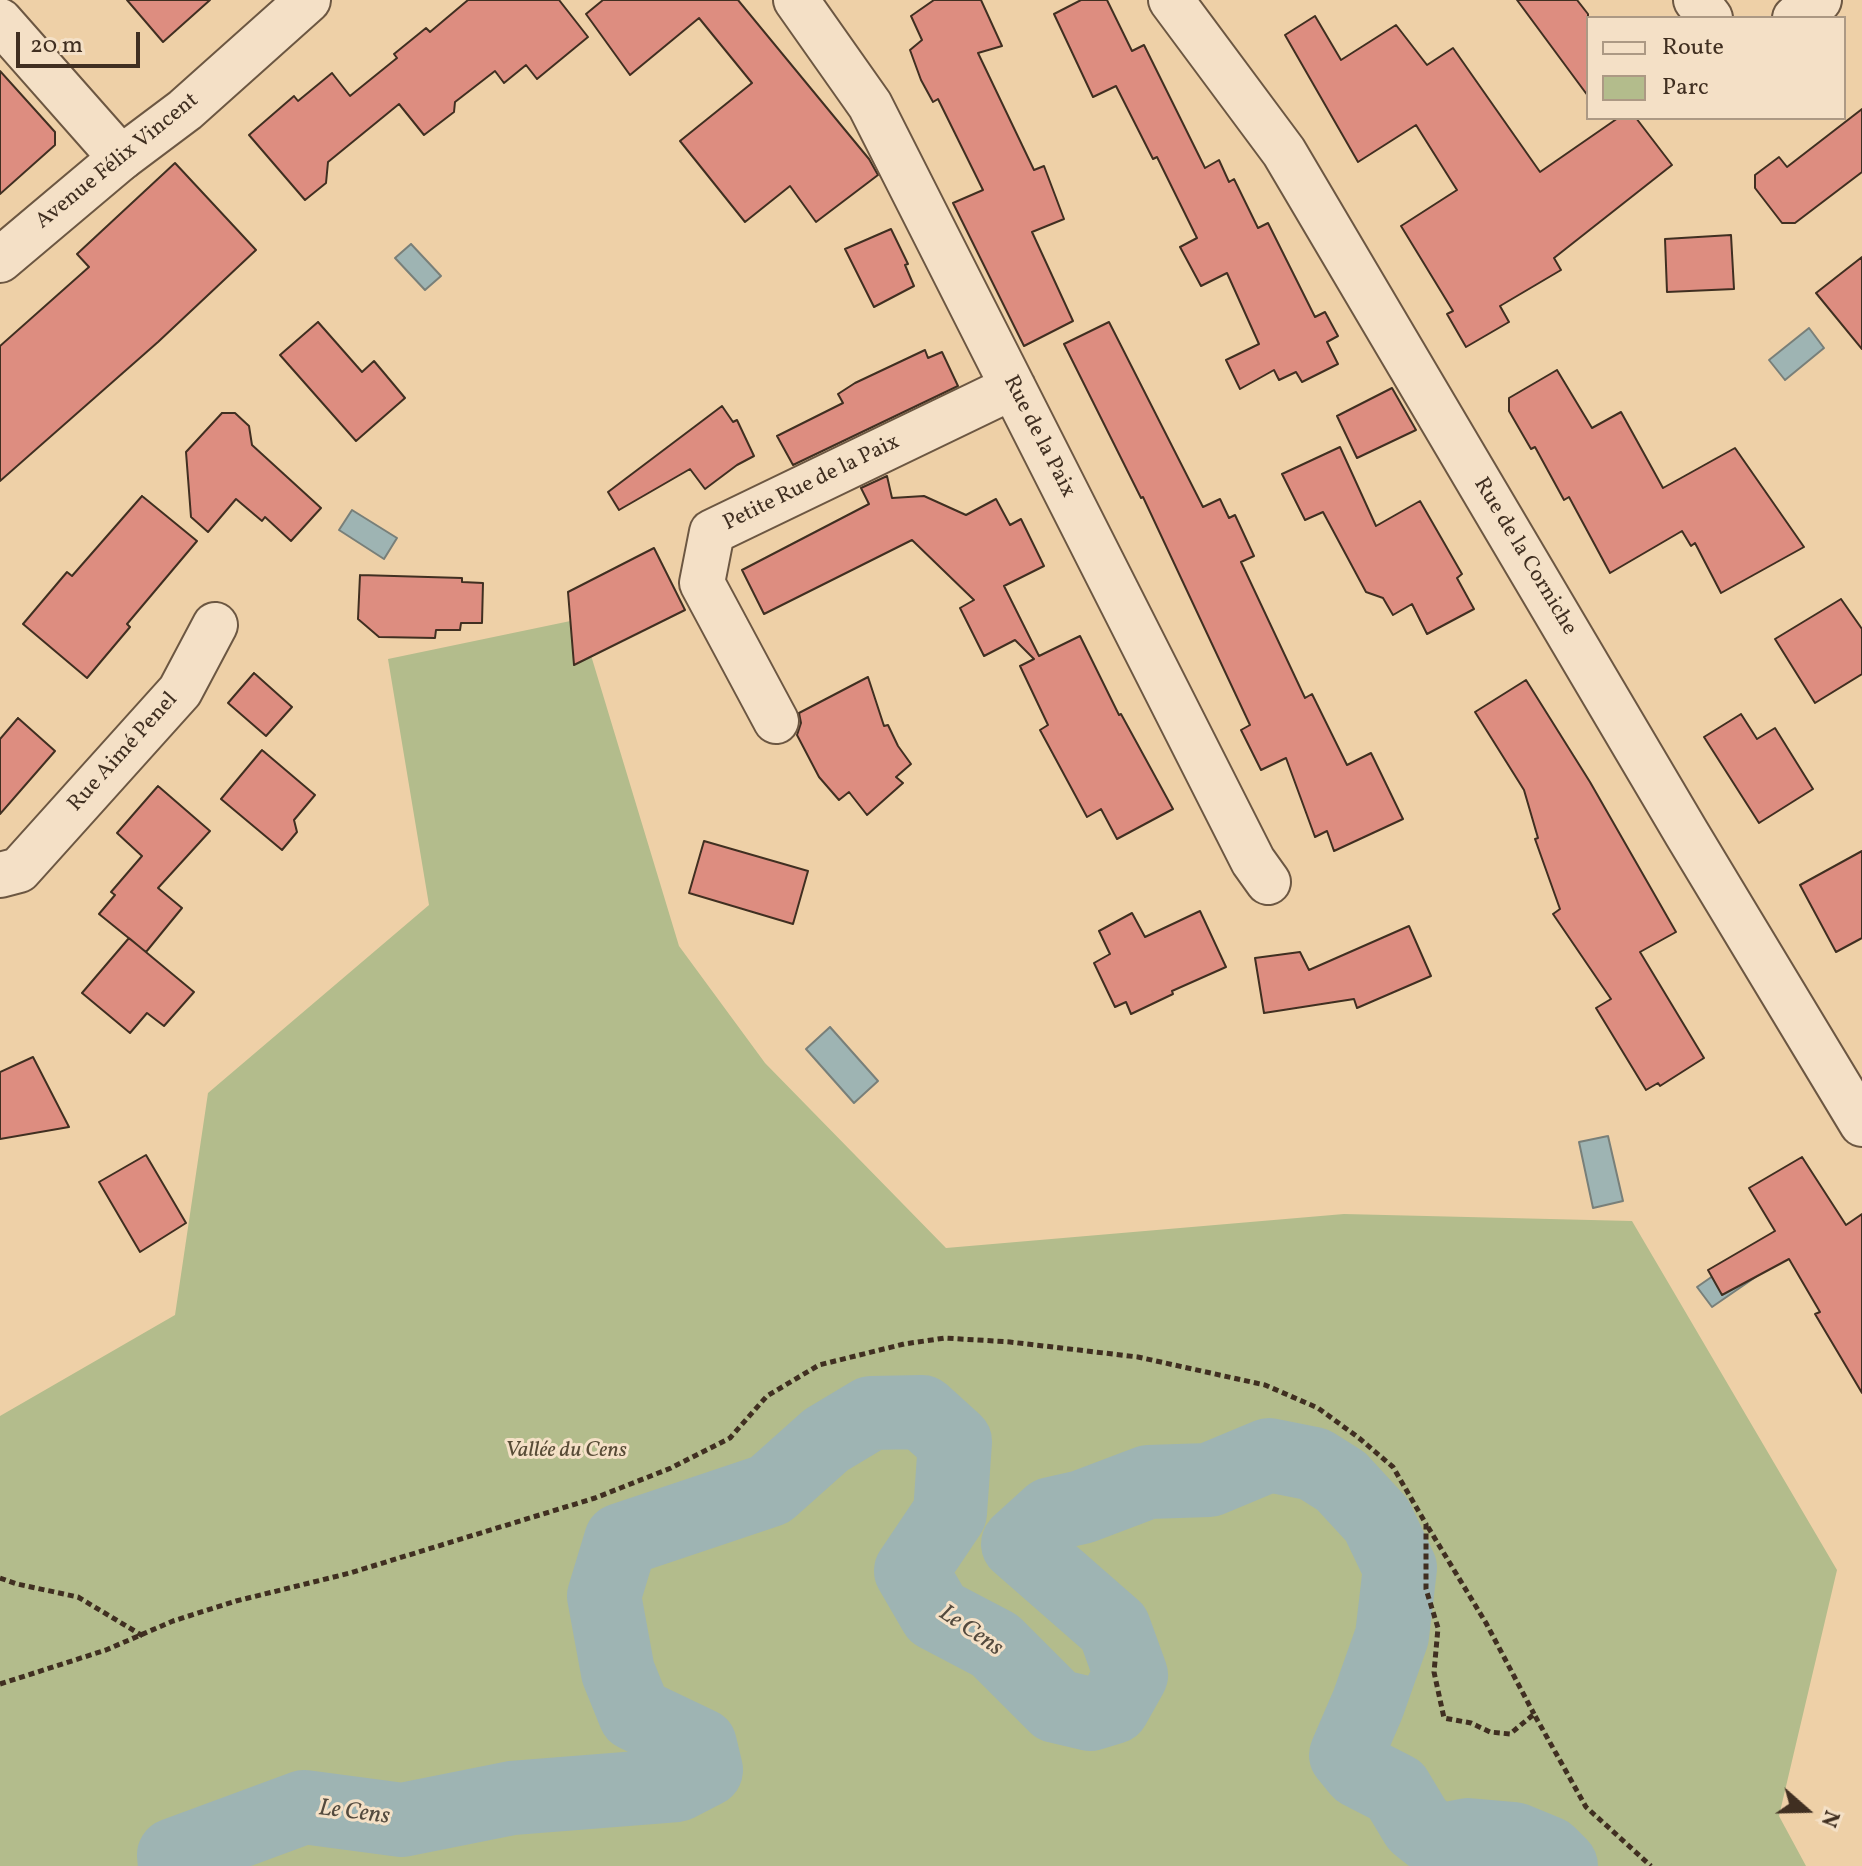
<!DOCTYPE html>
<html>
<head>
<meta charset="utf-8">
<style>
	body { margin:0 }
	#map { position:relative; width:1862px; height:1866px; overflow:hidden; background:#eed0a7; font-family:Vollkorn,serif }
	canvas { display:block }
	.legend { position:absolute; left:1586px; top:16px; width:260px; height:104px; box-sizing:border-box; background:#f4e0c6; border:2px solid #ac9984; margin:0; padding:10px 14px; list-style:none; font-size:24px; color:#402f21 }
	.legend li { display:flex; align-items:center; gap:16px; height:40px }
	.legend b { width:40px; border:2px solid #ac9984 }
	.north { position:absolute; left:1766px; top:1770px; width:80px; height:80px; -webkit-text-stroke:6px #f4e0c6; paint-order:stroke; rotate:110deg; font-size:22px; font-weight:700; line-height:32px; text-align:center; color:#402f21 }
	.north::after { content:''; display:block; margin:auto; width:28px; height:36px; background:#402f21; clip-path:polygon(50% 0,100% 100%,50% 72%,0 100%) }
	.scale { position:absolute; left:16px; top:32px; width:124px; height:36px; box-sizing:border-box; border:4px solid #402f21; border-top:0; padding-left:10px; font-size:24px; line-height:28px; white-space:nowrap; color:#402f21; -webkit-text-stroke:6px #f4e0c6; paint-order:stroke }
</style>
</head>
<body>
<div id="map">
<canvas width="1862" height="1866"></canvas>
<ul class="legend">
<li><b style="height:10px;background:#f4e0c6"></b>Route</li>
<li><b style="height:22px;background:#b3bc8c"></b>Parc</li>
</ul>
<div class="north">N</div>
<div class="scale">20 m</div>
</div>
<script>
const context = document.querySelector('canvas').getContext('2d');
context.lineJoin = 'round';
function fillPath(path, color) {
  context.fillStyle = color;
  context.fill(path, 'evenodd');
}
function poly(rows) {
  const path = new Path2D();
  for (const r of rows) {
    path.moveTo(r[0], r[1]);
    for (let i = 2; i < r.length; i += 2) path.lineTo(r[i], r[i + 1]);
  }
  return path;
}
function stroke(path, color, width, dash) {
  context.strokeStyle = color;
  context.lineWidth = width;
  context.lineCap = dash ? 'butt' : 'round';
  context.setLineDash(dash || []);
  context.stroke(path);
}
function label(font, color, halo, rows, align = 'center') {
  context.font = font + ' Vollkorn,serif';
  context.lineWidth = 6;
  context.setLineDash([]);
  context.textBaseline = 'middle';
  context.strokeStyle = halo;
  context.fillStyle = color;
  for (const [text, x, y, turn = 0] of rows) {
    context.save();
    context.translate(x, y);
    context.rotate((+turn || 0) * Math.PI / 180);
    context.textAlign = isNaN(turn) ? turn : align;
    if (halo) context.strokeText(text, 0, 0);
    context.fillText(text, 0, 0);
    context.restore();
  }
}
fillPath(poly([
	[580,619,679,946,765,1063,946,1248,1344,1214,1632,1221,1837,1570,1779,1816,1806,1866,0,1866,0,1416,175,1315,208,1093,429,905,388,659]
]), '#b3bc8c');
const water = poly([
	[411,244,441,276,425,290,395,258,411,244],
	[1809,328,1824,348,1785,380,1769,360,1809,328],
	[352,510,397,538,384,559,339,530,352,510],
	[830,1027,878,1081,854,1103,806,1049,830,1027],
	[1608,1136,1623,1201,1593,1208,1579,1142,1608,1136],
	[1746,1253,1760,1274,1712,1307,1697,1287,1746,1253]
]);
fillPath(water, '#9eb4b3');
stroke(water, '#787f79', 2);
stroke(poly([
	[175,1866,174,1855,304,1807,402,1820,512,1798,677,1785,706,1770,700,1745,635,1714,618,1672,604,1596,621,1540,770,1490,826,1440,871,1413,922,1412,955,1442,950,1513,911,1571,936,1614,995,1645,1056,1706,1090,1714,1113,1707,1131,1675,1114,1628,1018,1544,1051,1514,1082,1507,1148,1482,1209,1480,1269,1455,1314,1464,1341,1481,1377,1520,1400,1568,1392,1636,1368,1704,1346,1755,1359,1771,1396,1790,1417,1825,1437,1841,1468,1835,1514,1839,1548,1853,1561,1866]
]), '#9eb4b3', 74);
const building = poly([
	[127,0,210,0,163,42,127,0],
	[468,0,559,0,588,37,537,79,526,65,504,83,495,71,455,102,454,112,424,135,399,104,328,162,326,183,305,200,249,135,294,96,298,101,332,73,350,96,397,58,394,54,426,28,430,32,468,0],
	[603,0,738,0,869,159,878,175,816,222,790,186,745,222,680,141,752,83,699,18,630,75,586,14,603,0],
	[934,0,981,0,1002,46,978,53,1034,170,1044,166,1064,219,1032,232,1073,321,1024,346,953,203,983,190,938,99,933,102,921,80,910,50,922,40,911,16,934,0],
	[1081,0,1107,0,1132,51,1144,45,1205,168,1219,160,1229,182,1234,179,1258,228,1268,223,1315,317,1325,312,1338,336,1327,342,1338,364,1302,382,1296,372,1279,380,1274,370,1240,389,1226,360,1259,344,1227,273,1201,286,1180,247,1197,238,1157,157,1153,159,1116,86,1093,97,1054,14,1081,0],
	[1517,0,1577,0,1588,14,1588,96,1517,0],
	[1315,16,1341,60,1396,25,1427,65,1453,48,1540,172,1618,118,1636,118,1672,165,1554,258,1561,270,1500,306,1509,322,1466,347,1447,314,1453,311,1401,226,1457,190,1416,125,1358,162,1285,35,1315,16],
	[0,71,55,132,55,145,0,194,0,71],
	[1862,109,1862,172,1795,223,1782,223,1755,188,1755,175,1779,157,1787,167,1862,109],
	[175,163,256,250,158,342,0,481,0,346,89,267,77,254,175,163],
	[891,229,908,264,905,265,914,286,874,307,845,249,891,229],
	[1731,235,1734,289,1667,292,1665,239,1731,235],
	[1862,257,1862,349,1816,293,1862,257],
	[318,322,362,372,374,361,405,398,356,441,280,355,318,322],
	[1109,322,1203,507,1220,499,1229,518,1235,515,1254,556,1241,562,1305,698,1312,694,1347,765,1371,753,1403,819,1334,851,1327,831,1315,837,1286,758,1261,770,1241,730,1250,725,1143,497,1141,498,1064,344,1109,322],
	[925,350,928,358,942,352,958,386,793,465,777,436,843,403,838,394,855,383,925,350],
	[1557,370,1592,428,1621,412,1663,488,1735,448,1804,547,1721,593,1695,543,1691,546,1682,531,1610,573,1569,497,1564,500,1535,447,1531,449,1509,411,1509,398,1557,370],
	[1392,388,1416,430,1357,458,1337,416,1392,388],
	[722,406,733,422,737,420,754,456,737,465,705,489,690,469,619,510,608,492,722,406],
	[222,413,235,413,249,426,252,445,321,508,291,541,265,517,262,521,236,499,208,532,191,517,186,452,222,413],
	[1340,447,1376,526,1420,501,1462,574,1457,578,1474,609,1427,634,1412,604,1393,615,1383,598,1366,592,1323,512,1305,520,1282,474,1340,447],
	[887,476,892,498,924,496,966,515,996,499,1010,525,1021,519,1044,566,1004,586,1039,656,1080,636,1119,715,1121,714,1173,809,1117,839,1101,809,1087,817,1040,730,1048,725,1020,666,1034,659,1015,640,984,656,960,608,974,600,912,540,764,614,742,570,869,504,861,488,887,476],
	[142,496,197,541,127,624,130,627,87,678,23,624,67,572,72,576,142,496],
	[654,548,685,610,574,665,568,592,654,548],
	[360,575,462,578,462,582,483,583,482,623,461,623,460,630,436,630,435,638,379,637,358,619,360,575],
	[1841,599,1862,629,1862,674,1815,703,1775,639,1841,599],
	[254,673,292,707,266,736,228,703,254,673],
	[868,677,884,726,888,725,898,746,911,764,896,777,903,783,867,815,849,792,839,800,819,777,797,735,801,723,799,713,868,677],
	[1526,680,1590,782,1676,932,1640,952,1704,1058,1660,1086,1658,1083,1646,1090,1596,1008,1611,999,1553,914,1560,909,1535,839,1538,838,1524,790,1475,712,1526,680],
	[1741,714,1757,739,1775,728,1813,789,1759,823,1704,737,1741,714],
	[18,718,55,751,0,814,0,739,18,718],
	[262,750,315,795,294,820,297,832,282,850,221,799,262,750],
	[158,786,210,831,158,888,182,908,146,952,99,914,115,895,111,892,142,856,117,833,158,786],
	[704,841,808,871,793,924,689,893,704,841],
	[1862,851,1862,938,1836,952,1800,885,1862,851],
	[1200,911,1226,967,1172,991,1173,994,1131,1014,1126,1002,1115,1007,1094,963,1110,954,1099,931,1132,913,1145,937,1200,911],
	[1409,926,1431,976,1357,1008,1354,999,1264,1013,1255,958,1300,952,1309,970,1409,926],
	[129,938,194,992,164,1026,147,1013,130,1033,82,993,129,938],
	[33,1057,69,1127,0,1139,0,1072,33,1057],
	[146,1155,186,1223,140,1252,99,1182,146,1155],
	[1802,1157,1846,1225,1862,1214,1862,1393,1815,1314,1820,1312,1789,1259,1722,1295,1708,1270,1775,1231,1749,1188,1802,1157]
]);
fillPath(building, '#dd8d80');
stroke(building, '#402f21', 2);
const minor = poly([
	[796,0,870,105,1253,861,1268,882],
	[1171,0,1284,152,1687,834,1862,1124],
	[1696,0,1710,18],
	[1795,18,1819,0],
	[0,21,121,158],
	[776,721,702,583,712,532,1013,387],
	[0,875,19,870,180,691,215,625]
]);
const tertiary = poly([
	[0,260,121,158,185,110,308,0]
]);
stroke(minor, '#6c5742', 48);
stroke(tertiary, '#6c5742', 48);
stroke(poly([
	[1428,1527,1486,1623,1534,1714],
	[0,1578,17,1584,78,1597,143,1636],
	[0,1684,106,1650,173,1621,236,1601,350,1573,595,1498,671,1468,730,1438,767,1396,819,1365,904,1344,945,1338,1010,1342,1138,1357,1265,1385,1318,1408,1359,1438,1393,1467,1426,1524,1426,1589,1438,1628,1434,1672,1444,1718,1471,1723,1490,1732,1510,1734,1534,1714,1586,1807,1651,1866]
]), '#402f21', 5, [6, 4]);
stroke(minor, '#f4e0c6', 44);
stroke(tertiary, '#f4e0c6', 44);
label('22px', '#402f21', '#f4e0c6', [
	["Avenue Félix Vincent",118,162,-39],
	["Rue de la Paix",1038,437,63],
	["Petite Rue de la Paix",812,484,-26],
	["Rue de la Corniche",1524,557,59],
	["Rue Aimé Penel",124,753,-48]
]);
label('italic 22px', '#574b36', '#f4e0c6', [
	["Vallée du Cens",566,1452]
]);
label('italic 24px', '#534a3e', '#f4e0c6', [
	["Le Cens",970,1632,34],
	["Le Cens",354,1814,7]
]);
</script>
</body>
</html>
